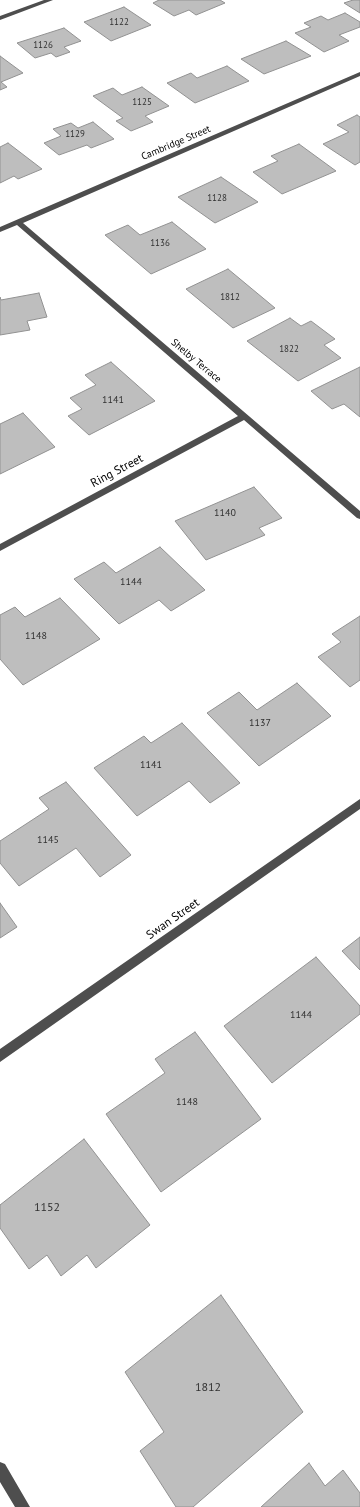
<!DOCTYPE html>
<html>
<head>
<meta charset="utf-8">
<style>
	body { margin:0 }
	canvas { display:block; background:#fff }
</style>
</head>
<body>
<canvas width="360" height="1507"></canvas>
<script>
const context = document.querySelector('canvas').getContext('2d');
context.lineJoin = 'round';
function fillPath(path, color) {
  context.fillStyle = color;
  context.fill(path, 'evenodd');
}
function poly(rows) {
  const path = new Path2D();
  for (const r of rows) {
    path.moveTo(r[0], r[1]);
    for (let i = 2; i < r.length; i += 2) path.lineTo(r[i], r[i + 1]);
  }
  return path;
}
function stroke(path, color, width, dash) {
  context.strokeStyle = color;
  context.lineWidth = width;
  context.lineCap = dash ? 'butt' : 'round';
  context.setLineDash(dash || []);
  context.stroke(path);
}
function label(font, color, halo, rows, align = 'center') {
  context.font = font + ' "PT Sans",sans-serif';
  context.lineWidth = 4;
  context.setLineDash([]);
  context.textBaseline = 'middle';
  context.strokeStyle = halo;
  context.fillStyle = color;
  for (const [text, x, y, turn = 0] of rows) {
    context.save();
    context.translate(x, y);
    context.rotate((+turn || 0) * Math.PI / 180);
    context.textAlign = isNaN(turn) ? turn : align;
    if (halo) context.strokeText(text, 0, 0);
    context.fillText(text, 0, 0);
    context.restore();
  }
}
const building = poly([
	[159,0,220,0,225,3,196,15,189,10,174,16,153,3,159,0],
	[353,0,360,0,360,13,344,3,353,0],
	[124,7,151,25,111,41,84,22,124,7],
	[345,13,360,22,360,27,339,35,349,41,324,52,295,33,311,27,304,23,321,16,328,20,345,13],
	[64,28,81,41,64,47,70,52,56,57,51,53,35,58,17,43,64,28],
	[286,41,311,56,264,74,241,59,286,41],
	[0,56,23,73,1,82,7,87,0,90,0,56],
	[227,66,249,81,195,103,167,83,191,73,197,78,227,66],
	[142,87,169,106,145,116,153,122,131,131,116,121,123,118,93,96,113,88,122,95,142,87],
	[357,115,360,117,360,162,355,165,323,144,349,132,337,125,357,115],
	[93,122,114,139,91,148,87,145,59,155,44,143,61,136,53,129,71,123,78,128,93,122],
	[8,143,42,169,18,179,14,176,0,183,0,147,8,143],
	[299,144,336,171,282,194,253,172,278,161,271,156,299,144],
	[221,177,258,202,215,223,178,197,221,177],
	[172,222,206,249,151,274,105,235,128,225,140,235,172,222],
	[228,269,275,308,233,328,186,289,228,269],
	[39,293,47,317,27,321,30,330,0,335,0,297,1,300,39,293],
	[290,318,301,326,311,321,335,339,324,345,341,358,298,381,247,341,290,318],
	[111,362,155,401,89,435,68,416,82,409,70,398,96,385,85,375,111,362],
	[360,367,360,417,344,404,332,409,311,391,360,367],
	[23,413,55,447,0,474,0,424,23,413],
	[254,487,282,518,259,528,265,535,206,560,175,521,254,487],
	[160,547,205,590,171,611,159,600,119,624,74,579,104,562,116,573,160,547],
	[60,598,100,639,23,685,0,659,0,615,15,607,25,617,60,598],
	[360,616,360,680,350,687,318,657,341,642,332,634,360,616],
	[297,683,331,716,259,766,207,713,239,692,257,710,297,683],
	[182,723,240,783,210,803,189,781,137,816,94,768,144,736,151,743,182,723],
	[66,782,131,855,100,877,76,848,19,886,0,863,0,841,49,809,39,798,66,782],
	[0,903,17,927,0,938,0,903],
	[360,937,360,970,342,951,360,937],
	[316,957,360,1006,360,1014,272,1083,224,1026,316,957],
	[195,1032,261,1119,161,1192,106,1114,165,1073,155,1059,195,1032],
	[84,1139,150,1225,96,1268,87,1255,61,1276,47,1255,29,1269,0,1228,0,1205,84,1139],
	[221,1295,303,1412,193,1507,176,1507,140,1451,164,1432,125,1372,221,1295],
	[309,1463,325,1486,343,1470,360,1493,360,1507,261,1507,309,1463]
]);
fillPath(building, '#bebebe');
stroke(building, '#929292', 1);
fillPath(poly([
	[44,0,53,0,0,20,0,16,44,0],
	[360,72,360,76,23,223,360,511,360,519,357,518,244,420,0,551,0,544,238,416,17,225,0,232,0,227,360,72],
	[360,799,360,809,0,1062,0,1049,360,799],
	[0,1462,5,1464,30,1507,15,1507,0,1482,0,1462]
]), '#4e4e4e');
label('9px', '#303030', null, [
	["1122",119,22],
	["1126",43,45],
	["1125",142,102],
	["1129",75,134],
	["1128",217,198],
	["1136",160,243],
	["1812",230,297],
	["1822",289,349]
]);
label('10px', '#000', '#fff', [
	["Cambridge Street",176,143,-23],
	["Shelby Terrace",196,361,40]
]);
label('10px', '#303030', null, [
	["1141",113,400],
	["1140",225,513],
	["1144",131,582],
	["1148",36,636],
	["1137",260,723],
	["1141",151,765],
	["1145",48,840],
	["1144",301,1015],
	["1148",187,1102]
]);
label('12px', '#000', '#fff', [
	["Ring Street",117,471,-28],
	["Swan Street",173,919,-35]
]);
label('12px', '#303030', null, [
	["1152",47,1208],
	["1812",208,1388]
]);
</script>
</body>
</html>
